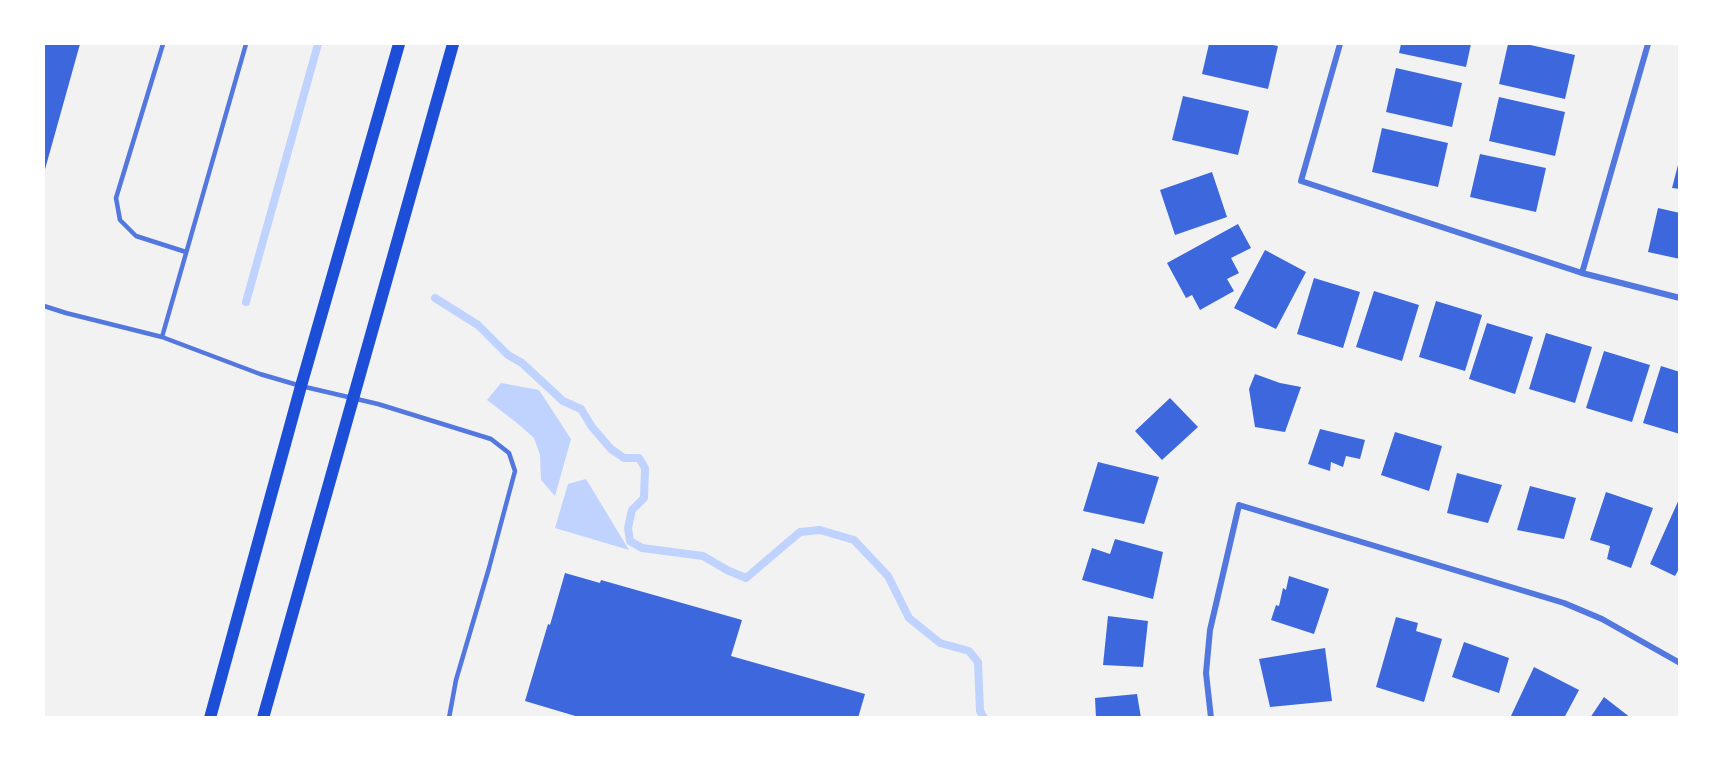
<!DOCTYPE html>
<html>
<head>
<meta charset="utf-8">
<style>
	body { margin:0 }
	#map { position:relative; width:1723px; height:761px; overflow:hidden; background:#f2f2f2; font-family:Lato,sans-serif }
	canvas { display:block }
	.frame { position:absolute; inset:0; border:45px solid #fff; pointer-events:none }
</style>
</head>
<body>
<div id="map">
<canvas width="1723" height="761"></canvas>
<div class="frame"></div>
</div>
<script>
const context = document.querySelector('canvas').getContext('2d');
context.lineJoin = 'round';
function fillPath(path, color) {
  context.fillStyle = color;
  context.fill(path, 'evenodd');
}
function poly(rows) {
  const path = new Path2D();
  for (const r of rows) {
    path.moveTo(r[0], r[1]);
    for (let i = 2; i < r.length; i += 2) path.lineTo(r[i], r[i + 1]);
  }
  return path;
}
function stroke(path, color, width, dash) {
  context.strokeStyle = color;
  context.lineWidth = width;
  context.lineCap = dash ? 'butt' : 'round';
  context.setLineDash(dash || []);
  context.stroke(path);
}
fillPath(poly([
	[501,383,539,390,571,439,555,496,541,480,540,455,534,438,517,423,487,400],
	[586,479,629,550,555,528,568,484]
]), '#bfd3fe');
stroke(poly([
	[435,298,478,325,508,355,522,363,563,401,581,409,592,427,611,449,624,458,639,458,645,468,644,498,632,510,628,528,630,541,642,548,703,556,727,570,746,578,800,532,820,530,854,540,888,576,909,618,940,643,969,651,978,662,980,711,984,718],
	[246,302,318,44]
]), '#bfd3fe', 8);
fillPath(poly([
	[44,44,80,44,44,173],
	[1209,44,1268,44,1278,46,1268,89,1202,74],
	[1401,44,1471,44,1466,67,1399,53],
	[1508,44,1526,44,1575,55,1565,99,1499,84],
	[1396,68,1462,83,1452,127,1386,112],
	[1183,96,1249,111,1238,155,1172,140],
	[1499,97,1565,112,1555,156,1489,141],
	[1382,128,1448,143,1438,187,1372,172],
	[1480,154,1546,168,1536,212,1470,197],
	[1679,161,1680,161,1680,189,1672,188],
	[1212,172,1227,217,1175,235,1160,190],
	[1658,208,1680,213,1680,259,1648,252],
	[1238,224,1251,248,1231,258,1239,273,1227,279,1234,291,1200,310,1192,295,1186,298,1167,263],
	[1265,250,1306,272,1276,329,1234,308],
	[1314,278,1360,292,1343,348,1297,334],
	[1374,291,1419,305,1402,361,1356,347],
	[1436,301,1482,315,1465,371,1419,357],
	[1487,323,1533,337,1515,394,1469,379],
	[1546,333,1592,347,1575,403,1529,389],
	[1604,351,1650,365,1632,422,1586,408],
	[1661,366,1680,372,1680,434,1643,423],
	[1255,374,1280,383,1301,387,1285,432,1255,427,1249,389],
	[1170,398,1198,427,1162,460,1135,431],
	[1320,429,1365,440,1360,459,1346,456,1343,467,1331,462,1330,471,1308,464],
	[1395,432,1442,446,1429,491,1381,475],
	[1098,462,1159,477,1144,524,1083,511],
	[1457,473,1502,485,1488,523,1447,513],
	[1530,486,1576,498,1564,539,1517,530],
	[1606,492,1653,508,1631,568,1607,559,1610,546,1590,540],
	[1680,497,1680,567,1675,576,1650,564],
	[1115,539,1163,552,1153,599,1082,580,1092,548,1110,554],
	[565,573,600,583,601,580,742,620,731,656,865,694,858,718,582,718,525,701,548,624,550,625],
	[1289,576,1329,589,1314,634,1271,620,1276,605,1279,606,1283,588,1286,590],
	[1108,616,1148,621,1143,667,1103,665],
	[1396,617,1418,623,1416,631,1442,639,1424,702,1376,687],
	[1464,642,1509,658,1499,693,1452,677],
	[1325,648,1332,701,1270,707,1259,659],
	[1534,667,1579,690,1564,718,1510,718],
	[1137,694,1141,718,1096,718,1095,698],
	[1604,697,1631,718,1590,718]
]), '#3d67dc');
stroke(poly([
	[163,44,116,198,120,220,136,236,186,252],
	[44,306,66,313,162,337,260,374,301,386,378,404,491,439,509,453,515,471,489,568,456,680,449,718],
	[162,337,246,44]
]), '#5277de', 4.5);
stroke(poly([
	[1340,44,1301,181,1582,273,1680,298],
	[1582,273,1648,44],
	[1211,718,1206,673,1210,630,1239,505,1564,603,1602,619,1680,663]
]), '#5277de', 6);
stroke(poly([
	[210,718,301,386,399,44],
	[263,718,453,44]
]), '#1d4ed8', 12);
</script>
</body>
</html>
